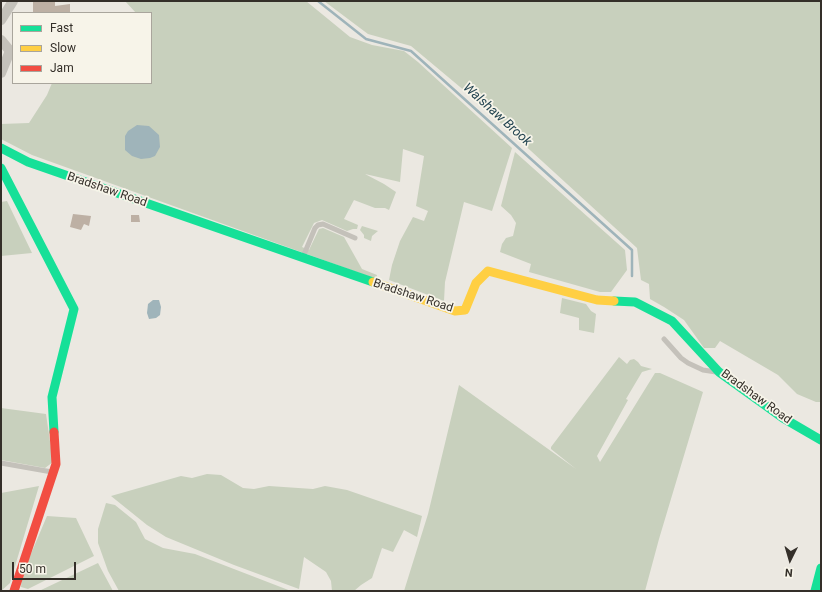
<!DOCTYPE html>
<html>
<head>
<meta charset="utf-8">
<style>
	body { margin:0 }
	#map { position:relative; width:822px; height:592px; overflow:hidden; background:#ebe8e1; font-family:Roboto,sans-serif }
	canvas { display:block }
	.frame { position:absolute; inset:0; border:2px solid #342f29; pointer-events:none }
	.legend { position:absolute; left:12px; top:12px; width:140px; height:72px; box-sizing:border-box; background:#f7f4e9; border:1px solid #a9a59c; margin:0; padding:5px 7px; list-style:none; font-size:12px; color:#342f29 }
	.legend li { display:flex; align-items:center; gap:8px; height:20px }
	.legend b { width:20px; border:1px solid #a9a59c }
	.north { position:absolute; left:770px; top:540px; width:40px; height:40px; -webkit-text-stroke:3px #f7f4e9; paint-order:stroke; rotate:185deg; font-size:11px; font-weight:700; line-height:16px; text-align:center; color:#342f29 }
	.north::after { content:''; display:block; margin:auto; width:14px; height:18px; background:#342f29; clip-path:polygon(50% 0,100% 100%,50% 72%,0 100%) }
	.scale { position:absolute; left:12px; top:562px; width:64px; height:18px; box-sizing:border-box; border:2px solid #342f29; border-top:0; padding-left:5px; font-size:12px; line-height:14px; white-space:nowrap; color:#342f29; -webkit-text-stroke:3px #f7f4e9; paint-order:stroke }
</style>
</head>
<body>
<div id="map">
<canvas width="822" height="592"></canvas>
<div class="frame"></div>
<ul class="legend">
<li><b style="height:5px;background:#16e098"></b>Fast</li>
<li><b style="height:5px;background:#ffcf43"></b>Slow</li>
<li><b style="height:5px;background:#f24e42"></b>Jam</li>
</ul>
<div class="north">N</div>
<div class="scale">50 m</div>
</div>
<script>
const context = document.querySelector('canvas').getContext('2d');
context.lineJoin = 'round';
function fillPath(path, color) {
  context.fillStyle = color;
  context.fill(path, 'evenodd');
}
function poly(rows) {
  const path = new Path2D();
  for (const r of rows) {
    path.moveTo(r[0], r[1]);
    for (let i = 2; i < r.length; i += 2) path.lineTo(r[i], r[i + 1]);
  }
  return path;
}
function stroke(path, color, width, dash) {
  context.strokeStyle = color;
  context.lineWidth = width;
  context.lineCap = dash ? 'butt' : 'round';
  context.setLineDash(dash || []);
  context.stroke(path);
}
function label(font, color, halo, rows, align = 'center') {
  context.font = font + ' Roboto,sans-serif';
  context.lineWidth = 3.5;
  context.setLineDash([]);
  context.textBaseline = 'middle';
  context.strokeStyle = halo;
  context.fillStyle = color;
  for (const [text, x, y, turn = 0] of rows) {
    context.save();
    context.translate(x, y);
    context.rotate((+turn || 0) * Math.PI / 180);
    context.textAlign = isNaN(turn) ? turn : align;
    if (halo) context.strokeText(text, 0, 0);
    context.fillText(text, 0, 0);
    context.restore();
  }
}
fillPath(poly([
	[125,1,306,1,350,37,372,45,404,51,418,62,512,148,492,211,464,202,445,282,444,301,389,280,392,265,400,241,413,217,424,221,428,211,416,206,424,156,403,149,400,182,365,174,384,184,396,192,389,210,385,208,375,208,354,200,344,219,358,225,357,229,353,229,347,231,322,220,314,223,302,247,309,250,319,229,323,228,344,237,362,269,377,275,376,279,32,155,1,139,1,124,29,123,47,95,52,83,151,83,151,13,136,13],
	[324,1,821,1,821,402,816,402,797,394,778,375,720,341,715,348,704,348,684,320,664,307,650,299,649,284,641,280,637,248,472,97,411,46,368,34],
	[515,152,625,250,627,270,611,292,600,292,529,272,531,264,500,252,502,244,506,238,513,236,516,223,511,215,501,206],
	[7,201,32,253,1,256,1,202],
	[362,226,378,231,372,236,371,241,364,238,364,235,360,230],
	[562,298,586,304,591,311,596,314,594,333,579,330,579,318,560,313],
	[619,357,627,364,630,360,634,359,638,362,641,366,652,369,642,372,626,399,628,400,597,456,600,462,655,373,660,373,703,392,659,539,645,591,404,591,428,514,459,385,576,469,551,449,551,447],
	[1,408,46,414,53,462,45,468,1,460],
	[207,474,221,475,243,488,254,489,269,486,313,489,325,486,347,490,422,516,417,537,404,530,393,552,382,548,372,578,361,585,354,591,332,591,331,581,326,572,304,557,299,589,234,565,166,537,147,525,111,496,181,476,192,478],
	[39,486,10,583,1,591,1,493],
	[106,503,115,505,136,522,145,539,163,548,195,554,291,591,119,591,108,571,98,543,98,529],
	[47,516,76,518,94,556,28,589,21,587,22,575],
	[98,563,113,591,39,591]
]), '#c8d0bd');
fillPath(poly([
	[137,125,149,126,159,135,160,147,155,156,150,158,141,159,132,156,125,150,125,136,128,131],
	[153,300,159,300,161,307,160,315,156,318,149,319,147,313,148,304]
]), '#9fb4ba');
stroke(poly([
	[318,1,366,39,411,51,632,250,632,276]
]), '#9fb4ba', 2.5);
fillPath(poly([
	[33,1,55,1,55,6,70,4,70,13,33,13],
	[73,214,91,216,89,226,84,224,81,230,70,227],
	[131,215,139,215,140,222,131,222]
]), '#bdb0a4');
stroke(poly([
	[303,257,315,228,318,225,323,224,355,238],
	[664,339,681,358,688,363,703,370,716,372],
	[1,463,52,472]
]), '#c4c1ba', 5);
stroke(poly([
	[1,20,13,1],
	[1,40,10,51,1,73]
]), '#c4c1ba', 10);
stroke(poly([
	[1,148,28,162,373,282],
	[1,168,74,309,52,397,54,432],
	[614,301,635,302,672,321,719,372,783,418,821,440],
	[815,591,821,568]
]), '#16e098', 9);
stroke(poly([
	[373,282,455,311,465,310,476,283,488,271,597,300,614,301]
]), '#ffcf43', 9);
stroke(poly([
	[14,591,56,464,54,432]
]), '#f24e42', 9);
label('12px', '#342f29', '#f7f4e9', [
	["Bradshaw Road",107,190,19],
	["Bradshaw Road",413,296,18],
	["Bradshaw Road",756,397,36]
]);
label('italic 13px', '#234451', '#f7f4e9', [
	["Walshaw Brook",497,115,42]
]);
</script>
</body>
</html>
